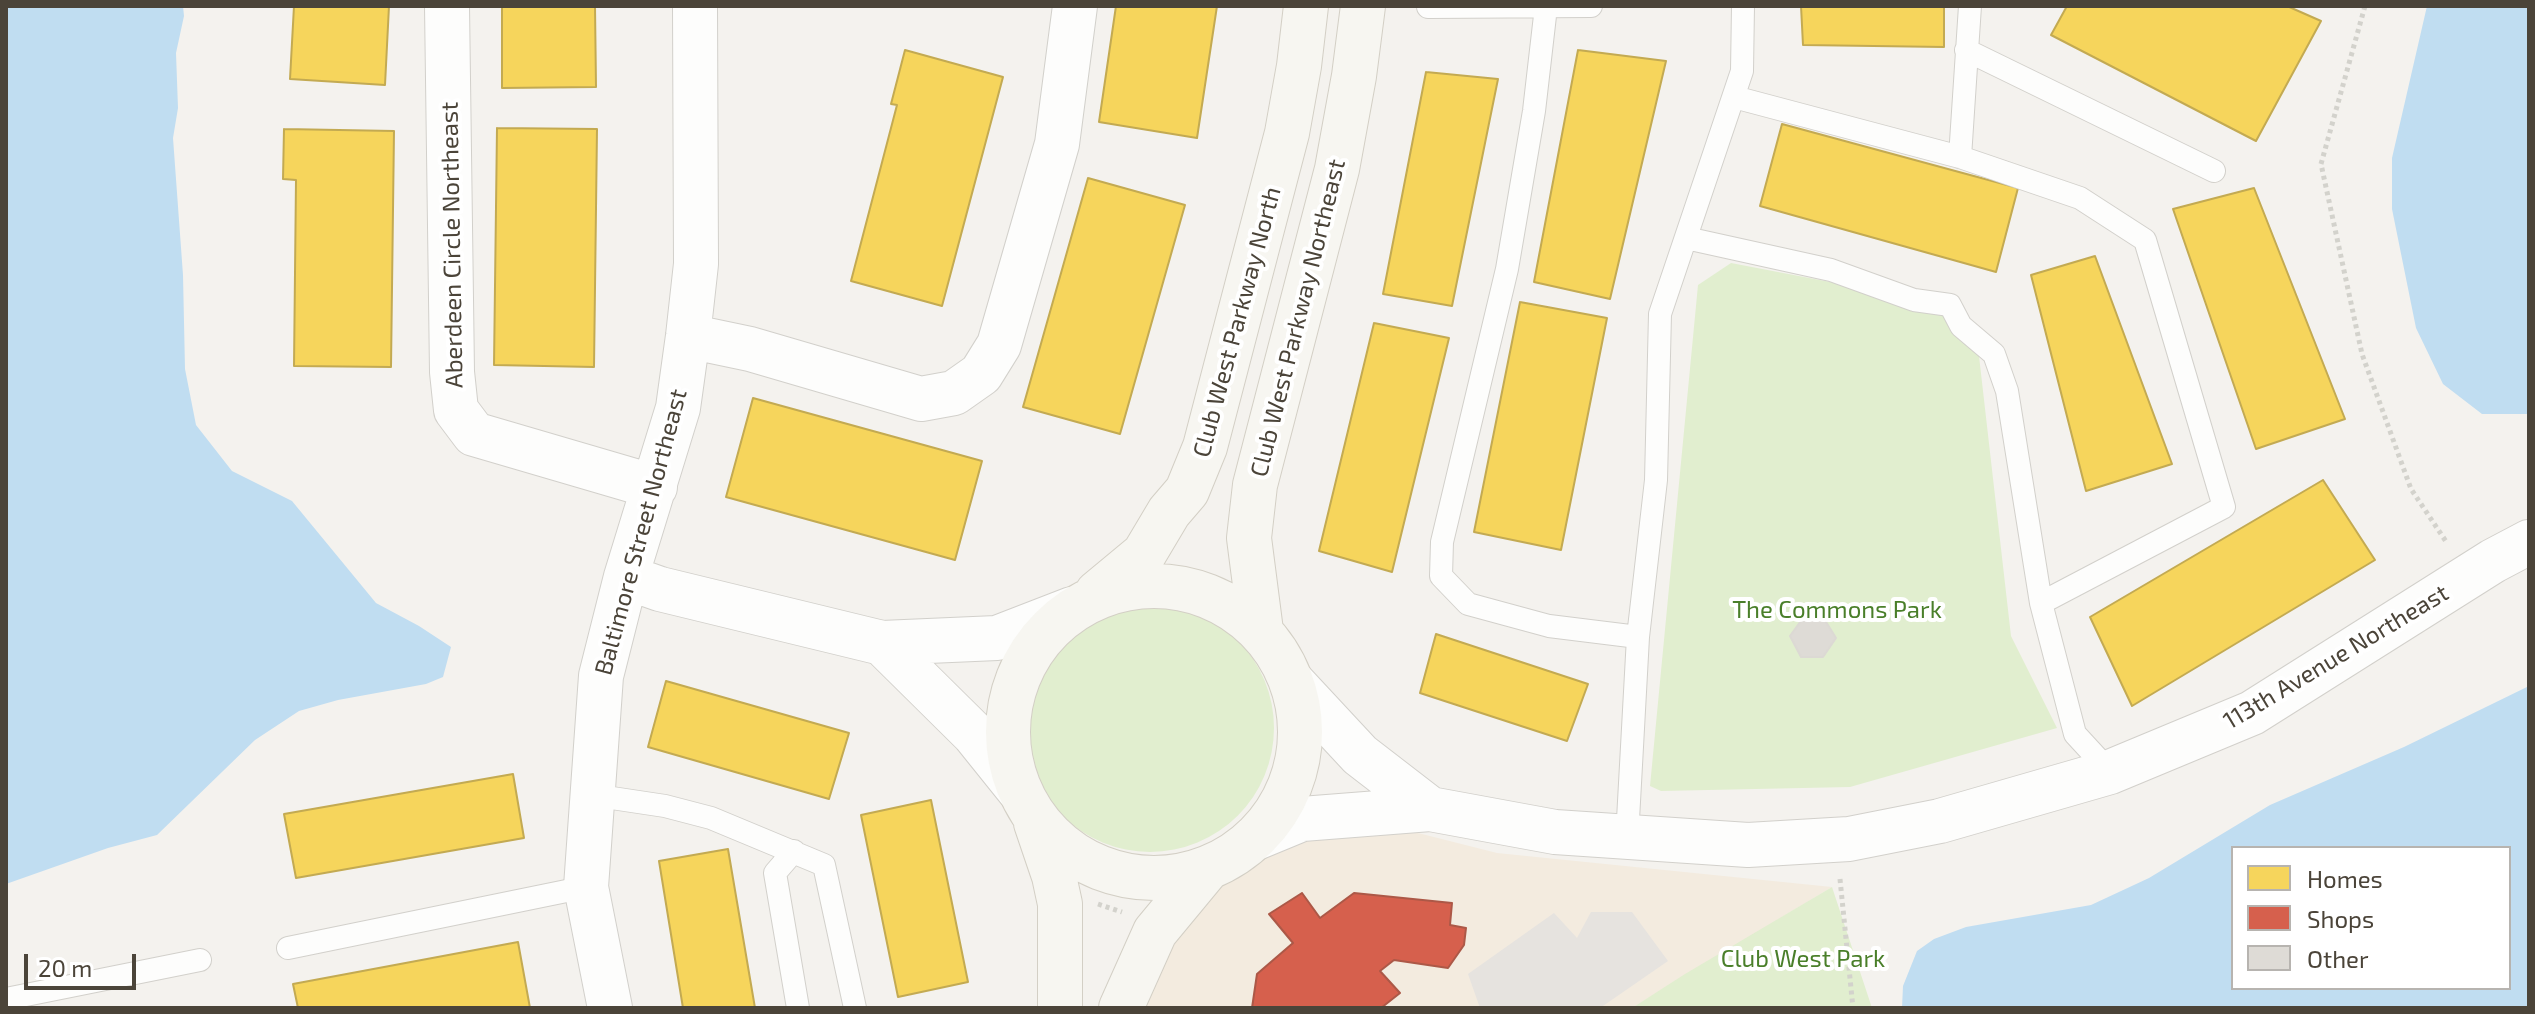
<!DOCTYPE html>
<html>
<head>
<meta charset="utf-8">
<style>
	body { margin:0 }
	#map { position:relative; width:2535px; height:1014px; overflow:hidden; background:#f4f2ee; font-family:"Exo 2",sans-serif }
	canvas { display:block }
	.frame { position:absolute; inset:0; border:8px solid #4b4439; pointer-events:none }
	.legend { position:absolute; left:2231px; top:846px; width:280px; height:144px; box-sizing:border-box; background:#fff; border:2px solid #b7b4b0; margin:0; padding:10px 14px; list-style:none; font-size:24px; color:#4b4439 }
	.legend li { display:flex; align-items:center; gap:16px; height:40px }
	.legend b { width:40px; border:2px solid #b7b4b0 }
	.scale { position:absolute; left:24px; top:954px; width:112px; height:36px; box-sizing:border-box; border:4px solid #4b4439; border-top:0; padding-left:10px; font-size:24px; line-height:28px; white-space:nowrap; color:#4b4439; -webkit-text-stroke:6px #fff; paint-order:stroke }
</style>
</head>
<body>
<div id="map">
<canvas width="2535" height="1014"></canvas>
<div class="frame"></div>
<ul class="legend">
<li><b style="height:22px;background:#f6d55c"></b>Homes</li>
<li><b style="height:22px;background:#d6604d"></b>Shops</li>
<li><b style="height:22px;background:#dedbd6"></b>Other</li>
</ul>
<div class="scale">20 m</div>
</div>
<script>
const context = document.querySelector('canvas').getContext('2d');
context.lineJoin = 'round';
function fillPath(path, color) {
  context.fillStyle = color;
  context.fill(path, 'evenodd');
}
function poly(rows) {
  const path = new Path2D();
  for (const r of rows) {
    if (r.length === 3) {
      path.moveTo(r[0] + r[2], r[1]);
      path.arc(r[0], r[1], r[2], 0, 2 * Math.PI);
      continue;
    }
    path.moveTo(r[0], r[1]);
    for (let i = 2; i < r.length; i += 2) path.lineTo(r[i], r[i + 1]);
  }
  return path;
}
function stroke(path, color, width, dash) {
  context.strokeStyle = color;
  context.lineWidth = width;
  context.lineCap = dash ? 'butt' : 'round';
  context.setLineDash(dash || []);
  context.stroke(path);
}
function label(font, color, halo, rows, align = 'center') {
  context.font = font + ' "Exo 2",sans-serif';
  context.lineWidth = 8;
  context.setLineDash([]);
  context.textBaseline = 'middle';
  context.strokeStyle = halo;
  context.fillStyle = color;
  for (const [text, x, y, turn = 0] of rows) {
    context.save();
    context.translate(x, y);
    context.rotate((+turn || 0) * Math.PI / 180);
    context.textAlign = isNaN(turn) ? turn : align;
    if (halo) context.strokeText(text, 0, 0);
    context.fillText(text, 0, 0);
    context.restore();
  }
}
fillPath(poly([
	[1368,829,1418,833,1497,853,1832,887,1632,1008,1138,1008,1189,908,1240,862,1305,835]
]), '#f3ebdf');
fillPath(poly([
	[1731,263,1950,305,1979,356,2011,636,2057,728,1850,787,1661,791,1650,786,1698,285],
	[1150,728,124],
	[1832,887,1872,1008,1632,1008,1685,974]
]), '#e1eecf');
fillPath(poly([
	[1591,912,1632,912,1668,961,1600,1008,1480,1008,1468,974,1554,913,1577,938]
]), '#e6e3df');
fillPath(poly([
	[6,6,183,6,184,16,176,53,178,108,173,138,183,275,185,369,196,425,232,471,292,501,376,603,419,626,451,647,443,677,426,684,338,700,299,711,255,740,157,835,108,848,6,884],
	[2427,6,2529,6,2529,414,2482,414,2443,384,2416,328,2392,209,2392,158],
	[2529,686,2529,1008,1902,1008,1903,986,1917,951,1934,939,1966,927,2091,905,2149,878,2270,805,2404,747],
	[2233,848,2509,848,2509,988,2233,988]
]), '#c0ddf1');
const homes = poly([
	[294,6,389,6,385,85,290,79,294,6],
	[502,6,595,6,596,87,502,88,502,6],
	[1116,6,1217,6,1197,138,1099,122,1116,6],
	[1801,6,1944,6,1944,47,1803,45,1801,6],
	[2067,6,2287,6,2321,21,2256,141,2051,35,2067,6],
	[905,50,1003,77,942,306,851,281,897,105,891,104,905,50],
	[1578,50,1666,61,1610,299,1534,282,1578,50],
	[1426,72,1498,79,1452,306,1383,294,1426,72],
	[1782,124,2018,188,1996,272,1760,206,1782,124],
	[497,128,597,129,594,367,494,365,497,128],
	[284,129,394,131,391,367,294,366,296,180,283,179,284,129],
	[1088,178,1185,205,1120,434,1023,407,1088,178],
	[2254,188,2345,419,2256,449,2173,209,2254,188],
	[2095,256,2172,464,2086,491,2031,275,2095,256],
	[1520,302,1607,318,1561,550,1474,532,1520,302],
	[1374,323,1449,338,1392,572,1319,551,1374,323],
	[753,398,982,461,955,560,726,497,753,398],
	[2323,480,2375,560,2132,706,2090,617,2323,480],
	[1436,634,1588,684,1567,741,1420,693,1436,634],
	[666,681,849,733,829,799,648,747,666,681],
	[513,774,524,838,296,878,284,814,513,774],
	[931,800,968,982,898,997,861,815,931,800],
	[728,849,755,1008,683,1008,659,861,728,849],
	[518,942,530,1008,298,1008,293,984,518,942]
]);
fillPath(homes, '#f6d55c');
stroke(homes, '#c3aa52', 2);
const shops = poly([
	[1302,893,1320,918,1354,893,1452,903,1450,925,1466,928,1464,945,1448,968,1394,960,1380,971,1400,993,1381,1008,1252,1008,1257,974,1293,943,1269,914,1302,893]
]);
fillPath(shops, '#d6604d');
stroke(shops, '#ac5847', 2);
const building = poly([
	[1823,617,1836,638,1823,657,1801,657,1790,636,1803,618,1823,617]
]);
fillPath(building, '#dedbd6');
stroke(building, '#dcd9d4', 2);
const lane = poly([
	[1428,7,1591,6],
	[1546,7,1534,111,1507,269,1442,542,1441,576,1468,604,1549,626,1638,637],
	[1966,50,2214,171],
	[1734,97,1960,157,2080,198,2145,240,2224,507,2041,603],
	[1960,157,1970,6],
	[1686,238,1831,270,1914,300,1950,305,1961,326,1994,354,2007,391,2041,603,2075,734,2110,772],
	[592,795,665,806,711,818,824,865,855,1008],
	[1627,838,1638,637,1656,480,1660,314,1742,71,1743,6],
	[794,851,775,873,798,1008],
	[288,948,586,887],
	[6,999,200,960]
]);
const street = poly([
	[447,6,452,372,456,410,474,434,655,487],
	[688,336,750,349,921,399,954,393,981,374,999,345,1057,144,1075,6],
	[626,577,660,589,882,643,997,638,1072,609],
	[882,643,974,734,1019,790],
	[1293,683,1360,755,1430,809],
	[1256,838,1302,819,1430,809,1555,832,1748,845,1849,839,1940,821,2110,772,2252,713,2493,561,2529,542],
	[610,1008,586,887,601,676,626,577,678,408,688,336,696,264,695,6]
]);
const secondary = poly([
	[1154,732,146],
	[1097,593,1144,554,1169,512,1187,491,1205,447,1287,133,1299,66,1306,6],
	[1261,631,1249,538,1255,485,1337,169,1354,76,1363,6],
	[1036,823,1054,876,1060,904,1060,1008],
	[1121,1008,1155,932,1208,868]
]);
stroke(lane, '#d2d0cb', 24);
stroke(street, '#d2d0cb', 46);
stroke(secondary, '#d3cfc5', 46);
stroke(poly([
	[2365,6,2321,164,2362,354,2411,489,2447,543],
	[1840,879,1853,1008],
	[1098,904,1122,912]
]), '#d3d2cc', 5, [4, 4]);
stroke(lane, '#fdfdfc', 22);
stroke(street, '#fdfdfc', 44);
stroke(secondary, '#f7f6f1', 44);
label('24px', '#4b4439', '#fff', [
	["Aberdeen Circle Northeast",452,245,-91],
	["Club West Parkway Northeast",1298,318,-76],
	["Club West Parkway North",1237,322,-75],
	["Baltimore Street Northeast",641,532,-75],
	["113th Avenue Northeast",2336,657,-31]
]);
label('24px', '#4a7f2a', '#fff', [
	["The Commons Park",1837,610],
	["Club West Park",1803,959]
]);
</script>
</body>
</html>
